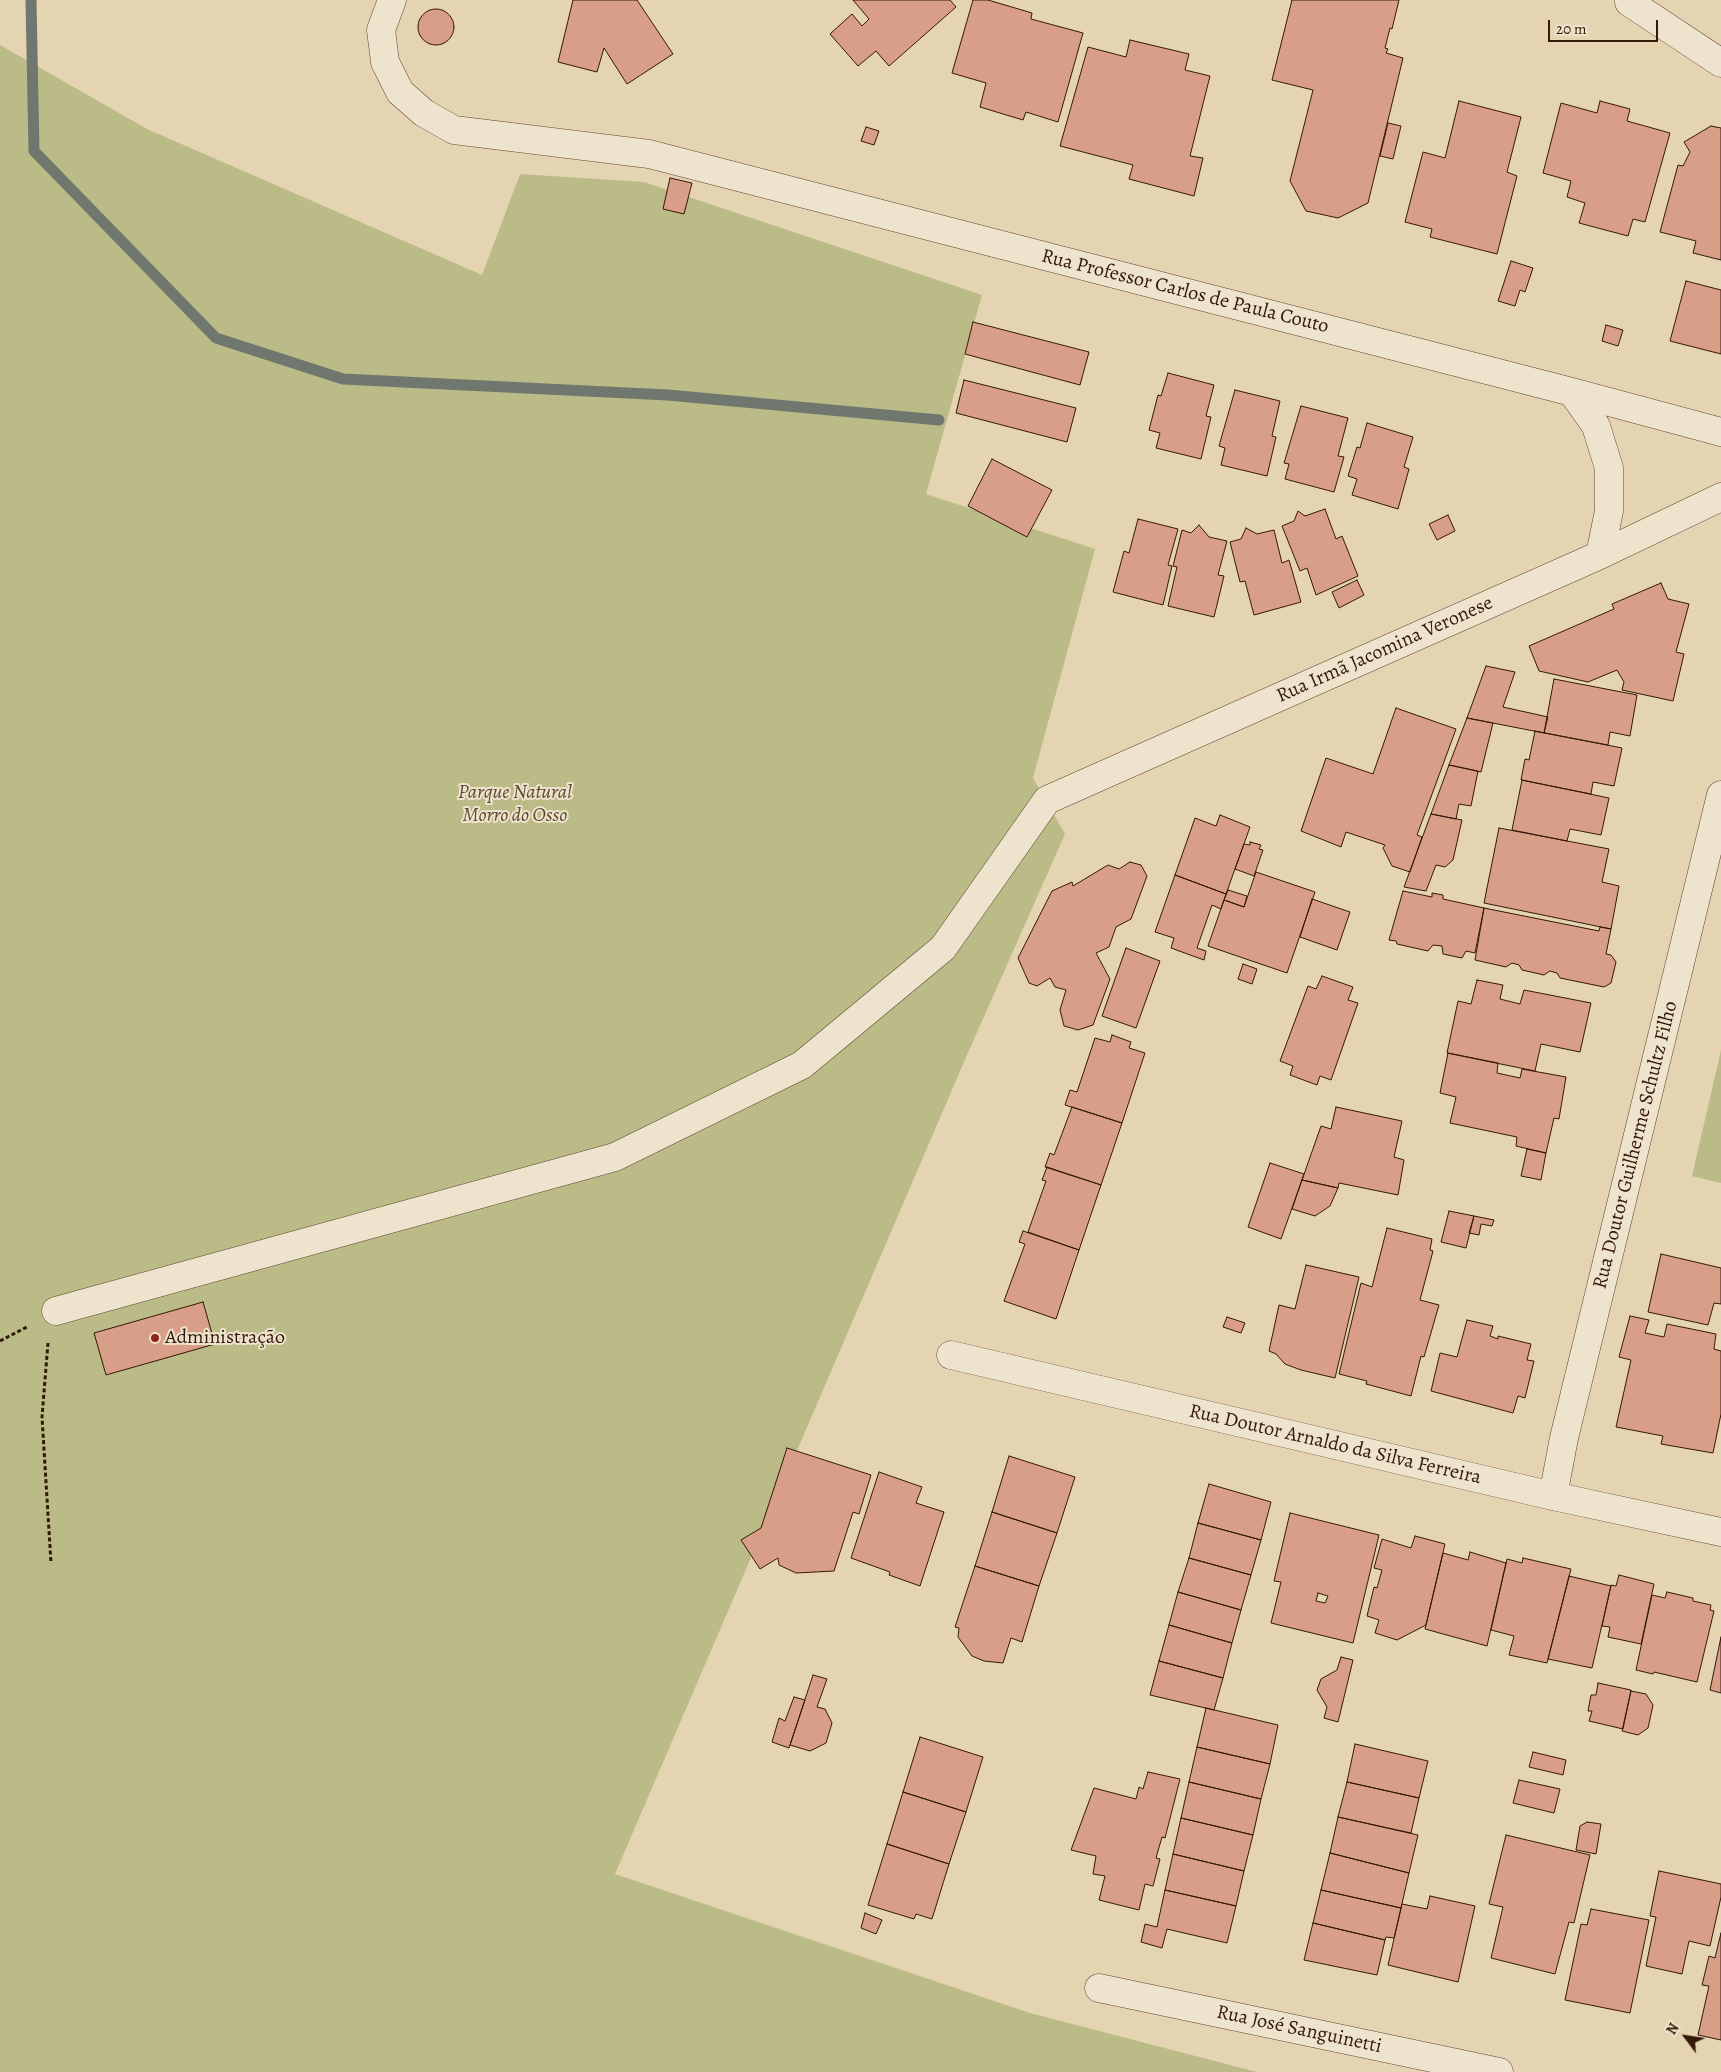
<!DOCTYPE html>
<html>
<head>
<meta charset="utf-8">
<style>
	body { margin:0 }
	#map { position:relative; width:1721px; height:2072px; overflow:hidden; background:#e5d4b2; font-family:Alegreya,serif }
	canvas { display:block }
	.north { position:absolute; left:1661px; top:2012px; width:50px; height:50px; -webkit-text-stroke:4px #eee3cd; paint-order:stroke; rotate:301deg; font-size:14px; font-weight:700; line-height:20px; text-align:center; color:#341808 }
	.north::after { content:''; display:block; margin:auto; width:18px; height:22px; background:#341808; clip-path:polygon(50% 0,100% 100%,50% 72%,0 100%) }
	.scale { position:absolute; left:1548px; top:20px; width:110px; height:22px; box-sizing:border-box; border:2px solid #341808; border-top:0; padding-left:6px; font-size:15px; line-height:18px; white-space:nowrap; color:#341808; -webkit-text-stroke:4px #eee3cd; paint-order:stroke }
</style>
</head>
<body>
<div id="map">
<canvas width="1721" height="2072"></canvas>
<div class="north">N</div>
<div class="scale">20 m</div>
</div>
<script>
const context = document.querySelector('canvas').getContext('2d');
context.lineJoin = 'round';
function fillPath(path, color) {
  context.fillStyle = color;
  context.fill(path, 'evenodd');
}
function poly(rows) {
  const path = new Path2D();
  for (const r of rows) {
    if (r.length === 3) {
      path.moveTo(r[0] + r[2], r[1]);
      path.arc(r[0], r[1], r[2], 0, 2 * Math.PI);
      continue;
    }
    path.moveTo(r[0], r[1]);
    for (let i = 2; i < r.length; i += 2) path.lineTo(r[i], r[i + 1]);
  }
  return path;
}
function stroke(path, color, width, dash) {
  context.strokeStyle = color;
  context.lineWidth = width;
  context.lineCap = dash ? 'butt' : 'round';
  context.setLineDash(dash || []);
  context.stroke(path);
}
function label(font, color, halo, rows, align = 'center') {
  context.font = font + ' Alegreya,serif';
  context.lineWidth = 4;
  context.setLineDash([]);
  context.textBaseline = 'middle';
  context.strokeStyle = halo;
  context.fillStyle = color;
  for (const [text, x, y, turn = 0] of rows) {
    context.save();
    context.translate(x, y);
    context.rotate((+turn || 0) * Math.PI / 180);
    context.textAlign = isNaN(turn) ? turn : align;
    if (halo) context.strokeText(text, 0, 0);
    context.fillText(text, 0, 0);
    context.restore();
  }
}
fillPath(poly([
	[0,45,147,129,482,275,520,174,644,182,982,295,926,494,1095,549,1033,778,1065,834,967,1055,615,1874,1030,2013,1257,2072,0,2072],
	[1721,1050,1721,1183,1692,1176]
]), '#bbbb87');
stroke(poly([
	[31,0,34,151,216,338,343,379,668,395,939,420]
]), '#6f776f', 11);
const building = poly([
	[573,0,637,0,673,54,627,84,604,48,597,72,558,62,573,0],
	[853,0,950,0,956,7,889,66,876,51,858,66,830,34,852,14,862,26,869,19,853,0],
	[973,0,988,0,1032,13,1031,19,1083,33,1058,122,1026,112,1023,120,980,107,986,83,952,73,973,0],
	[1292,0,1399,0,1392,29,1390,28,1385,48,1388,49,1386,53,1403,58,1368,203,1338,218,1306,211,1290,181,1313,90,1272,80,1292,0],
	[436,27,18],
	[1130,40,1189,54,1185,70,1210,76,1190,156,1203,158,1194,196,1129,179,1133,165,1060,146,1088,47,1126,57,1130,40],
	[1459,101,1521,117,1507,172,1517,176,1497,254,1430,237,1432,229,1405,222,1423,152,1445,158,1459,101],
	[1600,101,1630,109,1627,121,1670,133,1645,222,1633,219,1628,236,1579,223,1585,203,1567,197,1571,181,1543,173,1561,103,1597,113,1600,101],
	[1388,123,1401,126,1393,159,1380,156,1388,123],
	[1711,126,1721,128,1721,260,1693,253,1696,241,1660,232,1678,165,1683,166,1690,152,1684,142,1711,126],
	[866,127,879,131,874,145,861,141,866,127],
	[670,178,692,183,684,214,663,209,670,178],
	[1511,261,1533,268,1525,292,1520,290,1515,306,1498,301,1511,261],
	[1686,281,1721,290,1721,354,1670,341,1686,281],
	[973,322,1089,352,1080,385,965,354,973,322],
	[1606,325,1623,330,1618,346,1602,341,1606,325],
	[1168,373,1214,385,1206,416,1211,417,1201,459,1156,448,1160,433,1149,430,1158,395,1161,396,1168,373],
	[964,380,1076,408,1067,442,956,413,964,380],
	[1235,390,1280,401,1272,436,1276,437,1267,476,1221,465,1225,448,1219,446,1235,390],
	[1301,406,1348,418,1338,456,1344,457,1334,492,1285,479,1289,464,1284,463,1301,406],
	[1367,423,1413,437,1404,467,1409,469,1398,509,1352,495,1357,479,1348,476,1357,447,1360,448,1367,423],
	[992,459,1052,490,1027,537,968,506,992,459],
	[1325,509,1336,539,1342,536,1358,576,1316,595,1307,568,1300,571,1282,526,1294,521,1298,511,1305,516,1325,509],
	[1448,515,1455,531,1437,540,1429,524,1448,515],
	[1138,519,1178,529,1168,565,1172,566,1163,605,1113,592,1124,551,1129,553,1138,519],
	[1199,525,1209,537,1227,541,1218,575,1224,576,1214,617,1168,606,1177,567,1173,566,1182,530,1191,533,1199,525],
	[1246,528,1257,534,1274,530,1282,563,1289,560,1301,602,1254,615,1245,581,1240,582,1230,542,1241,539,1246,528],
	[1357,580,1364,595,1339,608,1332,592,1357,580],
	[1661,583,1668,599,1689,604,1676,652,1684,654,1673,701,1622,690,1624,682,1617,670,1588,682,1539,671,1529,646,1614,609,1612,604,1661,583],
	[1486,666,1515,672,1503,707,1548,717,1544,733,1467,718,1486,666],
	[1554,679,1637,695,1630,736,1610,732,1608,745,1544,733,1554,679],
	[1396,708,1456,729,1417,835,1422,837,1410,872,1392,866,1383,848,1385,845,1346,832,1341,847,1301,831,1326,758,1373,774,1396,708],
	[1467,718,1493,723,1481,772,1449,765,1467,718],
	[1535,731,1622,748,1614,786,1593,782,1591,794,1521,780,1525,759,1529,760,1535,731],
	[1449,765,1478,771,1471,806,1459,804,1456,819,1431,814,1449,765],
	[1522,780,1609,798,1601,835,1570,829,1567,841,1512,830,1522,780],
	[1431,814,1462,820,1453,860,1445,867,1436,865,1426,891,1404,887,1431,814],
	[1220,815,1250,827,1226,894,1175,875,1195,818,1216,826,1220,815],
	[1499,828,1609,849,1602,882,1619,886,1611,929,1484,903,1499,828],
	[1250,842,1261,845,1259,849,1263,850,1254,876,1235,869,1244,844,1250,845,1250,842],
	[1130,862,1141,865,1147,876,1131,919,1116,927,1109,947,1096,953,1110,979,1093,1025,1078,1030,1064,1026,1060,1010,1066,990,1055,987,1050,978,1037,986,1029,983,1018,958,1052,891,1072,882,1073,886,1108,865,1119,869,1130,862],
	[1256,872,1315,892,1287,973,1208,946,1224,900,1244,907,1256,872],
	[1175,875,1226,894,1221,909,1212,905,1197,948,1206,951,1204,960,1171,948,1174,938,1155,932,1175,875],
	[1228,890,1247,896,1244,907,1224,900,1228,890],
	[1403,891,1432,897,1432,893,1443,895,1443,899,1484,908,1475,953,1466,951,1462,958,1443,954,1442,946,1433,945,1428,951,1397,944,1396,941,1389,940,1403,891],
	[1312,899,1350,912,1337,950,1300,937,1312,899],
	[1484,908,1599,931,1600,927,1611,929,1606,954,1611,955,1616,962,1611,983,1604,987,1560,978,1557,973,1550,971,1544,975,1522,970,1519,965,1512,963,1506,967,1475,960,1484,908],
	[1126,948,1160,961,1136,1028,1102,1016,1126,948],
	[1243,964,1257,969,1252,984,1238,979,1243,964],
	[1322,976,1353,987,1348,1000,1358,1003,1331,1080,1320,1076,1317,1085,1290,1075,1293,1066,1280,1061,1308,986,1316,989,1322,976],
	[1477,980,1503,985,1500,999,1520,1004,1524,990,1591,1003,1580,1052,1541,1044,1535,1071,1447,1053,1458,1001,1471,1004,1477,980],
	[1112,1035,1131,1042,1129,1048,1145,1053,1122,1123,1065,1105,1070,1090,1077,1092,1095,1038,1110,1042,1112,1035],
	[1448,1053,1498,1063,1497,1073,1520,1078,1522,1069,1566,1077,1559,1119,1554,1118,1546,1153,1516,1146,1517,1137,1450,1123,1456,1097,1440,1093,1448,1053],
	[1072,1107,1122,1123,1101,1185,1045,1167,1050,1153,1054,1155,1072,1107],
	[1336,1107,1402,1121,1394,1157,1404,1160,1398,1195,1339,1183,1338,1188,1302,1180,1321,1126,1331,1129,1336,1107],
	[1527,1149,1546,1153,1541,1180,1521,1176,1527,1149],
	[1270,1163,1304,1174,1281,1239,1248,1227,1270,1163],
	[1047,1167,1101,1185,1079,1250,1028,1232,1046,1181,1042,1180,1047,1167],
	[1302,1180,1338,1188,1330,1206,1315,1216,1292,1209,1302,1180],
	[1449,1211,1474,1216,1466,1248,1441,1242,1449,1211],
	[1474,1216,1494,1220,1492,1226,1481,1224,1479,1235,1469,1233,1474,1216],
	[1387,1228,1432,1239,1430,1250,1433,1251,1420,1300,1439,1305,1424,1357,1421,1356,1411,1396,1366,1384,1367,1381,1339,1374,1361,1283,1372,1287,1387,1228],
	[1023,1231,1079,1250,1056,1319,1004,1301,1025,1244,1019,1242,1023,1231],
	[1661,1254,1721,1268,1721,1304,1714,1303,1708,1325,1648,1312,1661,1254],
	[1306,1265,1359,1277,1335,1378,1301,1370,1285,1364,1276,1354,1269,1351,1279,1305,1295,1309,1306,1265],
	[203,1302,215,1344,106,1375,94,1333,203,1302],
	[1630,1316,1649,1320,1645,1333,1664,1337,1667,1324,1716,1334,1714,1349,1721,1351,1721,1414,1713,1453,1661,1444,1663,1436,1616,1427,1631,1360,1619,1357,1630,1316],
	[1227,1317,1245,1323,1241,1333,1223,1327,1227,1317],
	[1467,1320,1493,1326,1490,1336,1498,1339,1498,1336,1531,1344,1527,1360,1534,1361,1525,1398,1518,1396,1513,1413,1431,1391,1440,1353,1457,1357,1467,1320],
	[787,1448,871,1475,859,1514,853,1512,834,1571,796,1573,779,1565,778,1558,760,1569,741,1540,761,1528,787,1448],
	[1009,1456,1075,1477,1057,1533,992,1512,1009,1456],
	[879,1472,922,1487,916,1503,944,1512,920,1586,889,1575,890,1572,851,1558,879,1472],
	[1209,1484,1271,1502,1261,1540,1198,1523,1209,1484],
	[992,1512,1057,1533,1039,1586,975,1566,992,1512],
	[1290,1513,1379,1535,1353,1643,1271,1623,1281,1582,1274,1581,1290,1513],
	[1318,1593,1328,1596,1325,1603,1316,1601,1318,1593],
	[1198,1523,1261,1540,1251,1575,1189,1558,1198,1523],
	[1415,1536,1445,1544,1426,1625,1397,1640,1375,1633,1379,1620,1367,1616,1374,1587,1377,1588,1382,1570,1374,1568,1382,1539,1411,1548,1415,1536],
	[1470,1552,1506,1563,1487,1646,1425,1629,1443,1553,1468,1560,1470,1552],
	[1189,1558,1251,1575,1241,1610,1178,1592,1189,1558],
	[1523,1558,1571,1569,1547,1663,1509,1655,1514,1636,1491,1630,1507,1559,1522,1563,1523,1558],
	[975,1566,1039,1586,1022,1642,1011,1638,1003,1663,984,1661,972,1656,958,1637,959,1628,955,1627,975,1566],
	[1619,1575,1654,1584,1641,1644,1608,1637,1610,1627,1602,1626,1611,1585,1616,1586,1619,1575],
	[1569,1576,1611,1586,1592,1668,1548,1659,1569,1576],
	[1178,1592,1241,1610,1232,1643,1169,1625,1178,1592],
	[1667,1592,1693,1598,1693,1601,1711,1605,1710,1610,1714,1611,1697,1682,1654,1672,1653,1674,1636,1670,1652,1595,1665,1598,1667,1592],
	[1169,1625,1232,1643,1223,1678,1159,1661,1169,1625],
	[1721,1637,1721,1693,1710,1690,1721,1637],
	[1341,1657,1353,1660,1338,1722,1324,1718,1327,1707,1317,1690,1321,1679,1337,1670,1341,1657],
	[1159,1661,1223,1678,1214,1710,1150,1695,1159,1661],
	[813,1675,827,1679,817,1707,825,1709,832,1723,826,1743,810,1751,790,1745,813,1675],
	[1598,1683,1631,1690,1623,1729,1589,1721,1592,1711,1588,1711,1591,1695,1596,1695,1598,1683],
	[1631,1691,1646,1694,1653,1705,1648,1728,1638,1735,1622,1731,1631,1691],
	[794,1697,805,1700,789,1748,772,1742,779,1718,785,1721,794,1697],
	[1206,1708,1278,1725,1270,1764,1197,1747,1206,1708],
	[920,1737,983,1757,966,1812,903,1792,920,1737],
	[1355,1744,1428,1761,1419,1798,1347,1782,1355,1744],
	[1197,1747,1270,1764,1261,1799,1189,1782,1197,1747],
	[1533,1752,1566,1760,1563,1775,1529,1767,1533,1752],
	[1148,1772,1180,1779,1165,1838,1162,1837,1156,1858,1160,1859,1153,1886,1145,1884,1139,1910,1099,1900,1105,1876,1093,1874,1096,1856,1071,1850,1094,1788,1136,1799,1139,1787,1143,1789,1148,1772],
	[1519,1780,1560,1789,1554,1813,1513,1803,1519,1780],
	[1189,1782,1261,1799,1253,1835,1181,1818,1189,1782],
	[1347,1782,1419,1798,1411,1833,1338,1817,1347,1782],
	[903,1792,966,1812,949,1864,887,1844,903,1792],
	[1338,1817,1418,1835,1409,1873,1330,1853,1338,1817],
	[1181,1818,1253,1835,1244,1871,1173,1854,1181,1818],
	[1587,1822,1601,1824,1596,1854,1576,1850,1580,1826,1587,1822],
	[1506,1835,1590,1855,1574,1923,1569,1922,1555,1974,1491,1958,1503,1907,1489,1904,1506,1835],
	[887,1844,949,1864,932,1919,916,1914,914,1919,868,1905,887,1844],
	[1330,1853,1409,1873,1401,1908,1321,1890,1330,1853],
	[1173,1854,1244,1871,1236,1906,1165,1890,1173,1854],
	[1659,1871,1721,1884,1721,1897,1710,1946,1689,1941,1682,1974,1646,1966,1656,1917,1650,1916,1659,1871],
	[1165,1890,1236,1906,1227,1943,1167,1929,1162,1948,1141,1942,1145,1924,1157,1927,1165,1890],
	[1321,1890,1401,1908,1394,1938,1386,1937,1385,1940,1313,1923,1321,1890],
	[1430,1896,1475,1906,1458,1982,1388,1965,1402,1904,1427,1909,1430,1896],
	[1591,1909,1649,1920,1630,2013,1565,2000,1581,1924,1587,1925,1591,1909],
	[865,1913,882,1920,876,1934,861,1928,865,1913],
	[1313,1923,1385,1940,1377,1975,1304,1960,1313,1923],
	[1721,1933,1721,2040,1698,2035,1709,1986,1702,1985,1709,1956,1715,1958,1721,1933]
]);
fillPath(building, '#d89e87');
stroke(building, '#341808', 1);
const minor = poly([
	[392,0,381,30,385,62,400,92,424,113,454,130,649,154,1572,392,1721,432],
	[1629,2,1721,63],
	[1572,392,1596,426,1609,468,1609,511,1600,555],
	[56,1311,615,1157,802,1065,943,948,1047,800,1600,555,1721,497],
	[951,1355,1553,1496,1721,1532],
	[1553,1496,1564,1438,1721,795],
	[1099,1988,1499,2072]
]);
stroke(minor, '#604732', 29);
stroke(poly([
	[0,1341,27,1327],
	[48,1343,42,1417,51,1563]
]), '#341808', 3, [4, 2.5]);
stroke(minor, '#eee3cd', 28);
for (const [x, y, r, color] of [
	[155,1338,5,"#8f2418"]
]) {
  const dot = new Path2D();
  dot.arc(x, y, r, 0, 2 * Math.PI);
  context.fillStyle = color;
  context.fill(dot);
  stroke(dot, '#eee3cd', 2);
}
label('20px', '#341808', '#eee3cd', [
	["Rua Professor Carlos de Paula Couto",1185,292,14],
	["Rua Irmã Jacomina Veronese",1385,650,-24],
	["Rua Doutor Guilherme Schultz Filho",1636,1145,-76],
	["Rua Doutor Arnaldo da Silva Ferreira",1335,1445,13],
	["Rua José Sanguinetti",1299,2030,12]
]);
label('italic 20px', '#5c492e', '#eee3cd', [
	["Parque Natural",515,793],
	["Morro do Osso",515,816]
]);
label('20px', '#341808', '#eee3cd', [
	["Administração",165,1338]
], 'left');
</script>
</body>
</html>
